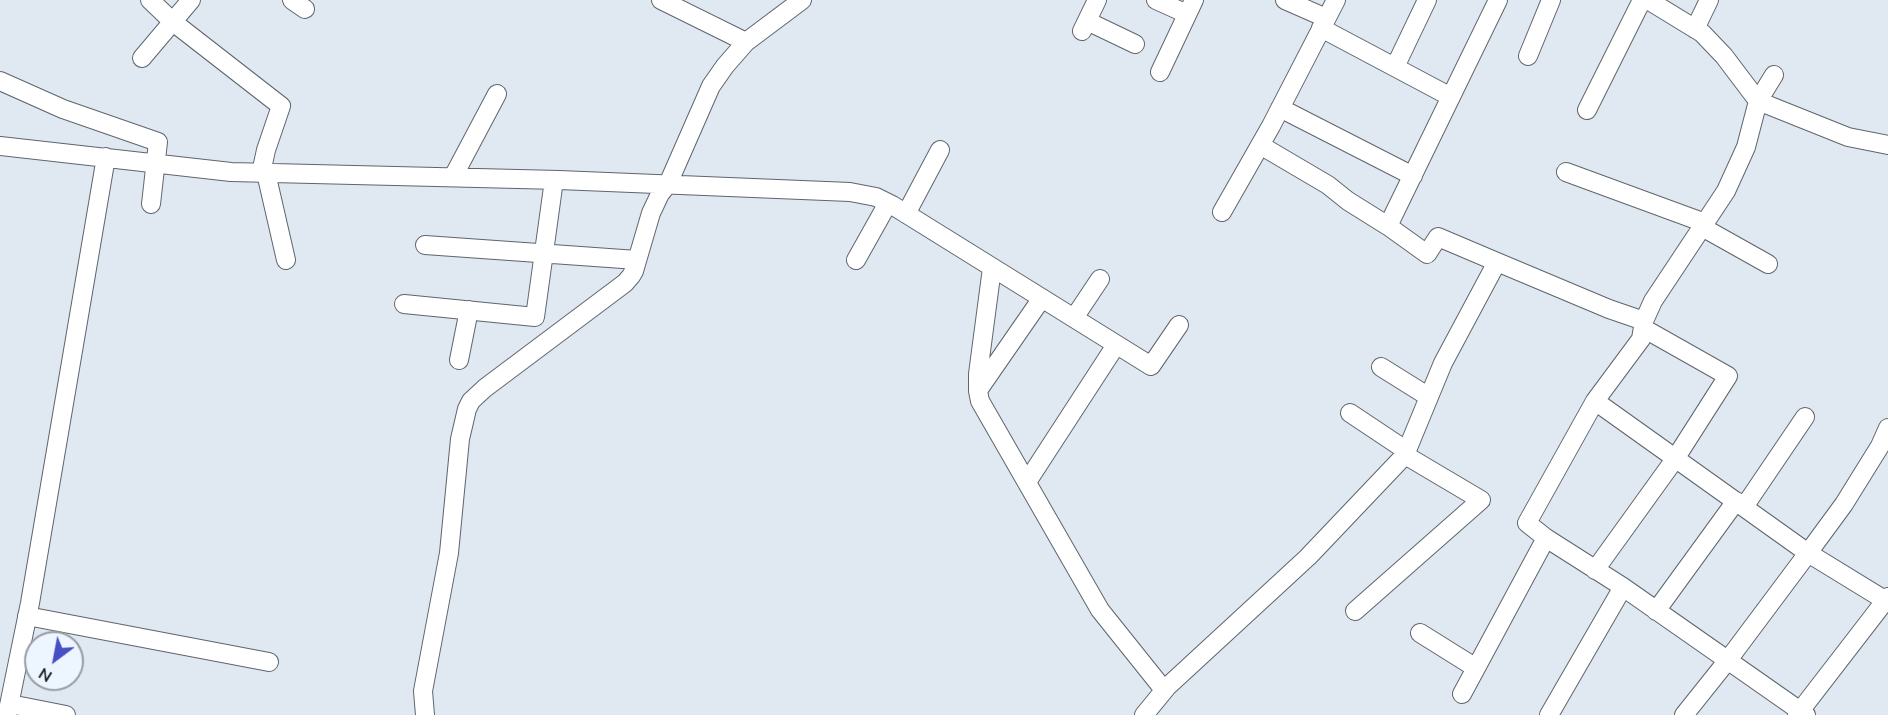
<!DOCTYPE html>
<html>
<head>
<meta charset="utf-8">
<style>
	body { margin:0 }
	#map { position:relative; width:1888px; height:715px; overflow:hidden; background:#e0e8f1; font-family:"Nunito Sans",sans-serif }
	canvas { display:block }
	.north { position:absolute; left:24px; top:631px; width:60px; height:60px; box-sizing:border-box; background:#edf5fe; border:2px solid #979da4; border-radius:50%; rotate:212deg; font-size:16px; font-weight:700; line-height:24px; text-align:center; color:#16191c }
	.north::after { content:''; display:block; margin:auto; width:21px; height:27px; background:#464ec3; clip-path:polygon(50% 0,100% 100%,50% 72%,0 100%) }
</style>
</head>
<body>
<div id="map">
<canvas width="1888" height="715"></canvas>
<div class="north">N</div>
</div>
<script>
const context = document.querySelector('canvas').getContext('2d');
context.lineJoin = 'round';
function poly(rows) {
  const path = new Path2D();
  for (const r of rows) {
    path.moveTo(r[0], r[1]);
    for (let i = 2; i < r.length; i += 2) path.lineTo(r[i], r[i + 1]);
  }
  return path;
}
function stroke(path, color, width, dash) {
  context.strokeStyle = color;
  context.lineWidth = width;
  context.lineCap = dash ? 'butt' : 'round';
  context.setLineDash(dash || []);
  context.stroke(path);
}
const minor = poly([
	[150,0,173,22,281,106,266,150,261,173],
	[292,0,305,9],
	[661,0,746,42],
	[1156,0,1187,14],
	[1285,0,1326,18],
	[1648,0,1702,33,1724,56,1758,101,1848,137,1888,145],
	[1087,21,1135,44],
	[1321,28,1451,97],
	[1695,29,1709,0],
	[1082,31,1097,0],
	[1528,56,1551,0],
	[142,58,191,0],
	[1395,67,1427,0],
	[1160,72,1194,0],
	[1774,75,1758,101,1746,147,1726,191,1653,301,1644,321,1641,339,1595,401,1527,523,1546,538,1623,587,1806,715],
	[0,81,63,109,158,142,151,204],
	[1280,108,1413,176],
	[1587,110,1642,0],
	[1260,145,1328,185,1348,201,1388,226,1498,0],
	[0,146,231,172,559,180,850,192,876,197,892,205,1151,366,1179,325],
	[1566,172,1705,223],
	[266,173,286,260],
	[453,177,497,94],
	[1222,212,1271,126,1336,0],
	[906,214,940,150],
	[1388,226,1427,254,1438,237,1497,262],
	[1702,227,1768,264],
	[425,245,637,260],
	[856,260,888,203],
	[992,268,978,374,978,391,980,401,1100,610,1164,690],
	[404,304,535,317,554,180],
	[1074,318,1100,279],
	[459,360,469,310],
	[1381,367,1429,397],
	[979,389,1042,298],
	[1595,401,1808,553,1728,660,1684,715],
	[1350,413,1407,451],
	[1888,428,1880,446,1844,504,1808,553,1888,602],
	[1027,482,1116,345],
	[1744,507,1805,417],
	[1595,570,1675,459,1728,376,1643,328],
	[1355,611,1481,500,1405,455],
	[1656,611,1736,501],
	[27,616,269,662],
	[1420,633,1476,668],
	[1462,694,1546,538],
	[10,704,66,715],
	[7,715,30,603,106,157],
	[425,715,423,691,449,553,460,439,467,409,471,401,485,388,625,283,631,276,634,271,651,213,660,194,668,184,711,86,725,66,746,42,802,0],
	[1144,715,1167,687,1308,557,1405,455,1443,363,1497,262,1609,309,1644,321],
	[1549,715,1623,587],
	[1797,715,1888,597]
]);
stroke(minor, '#5e656c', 20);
stroke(minor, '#fff', 18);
</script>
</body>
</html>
